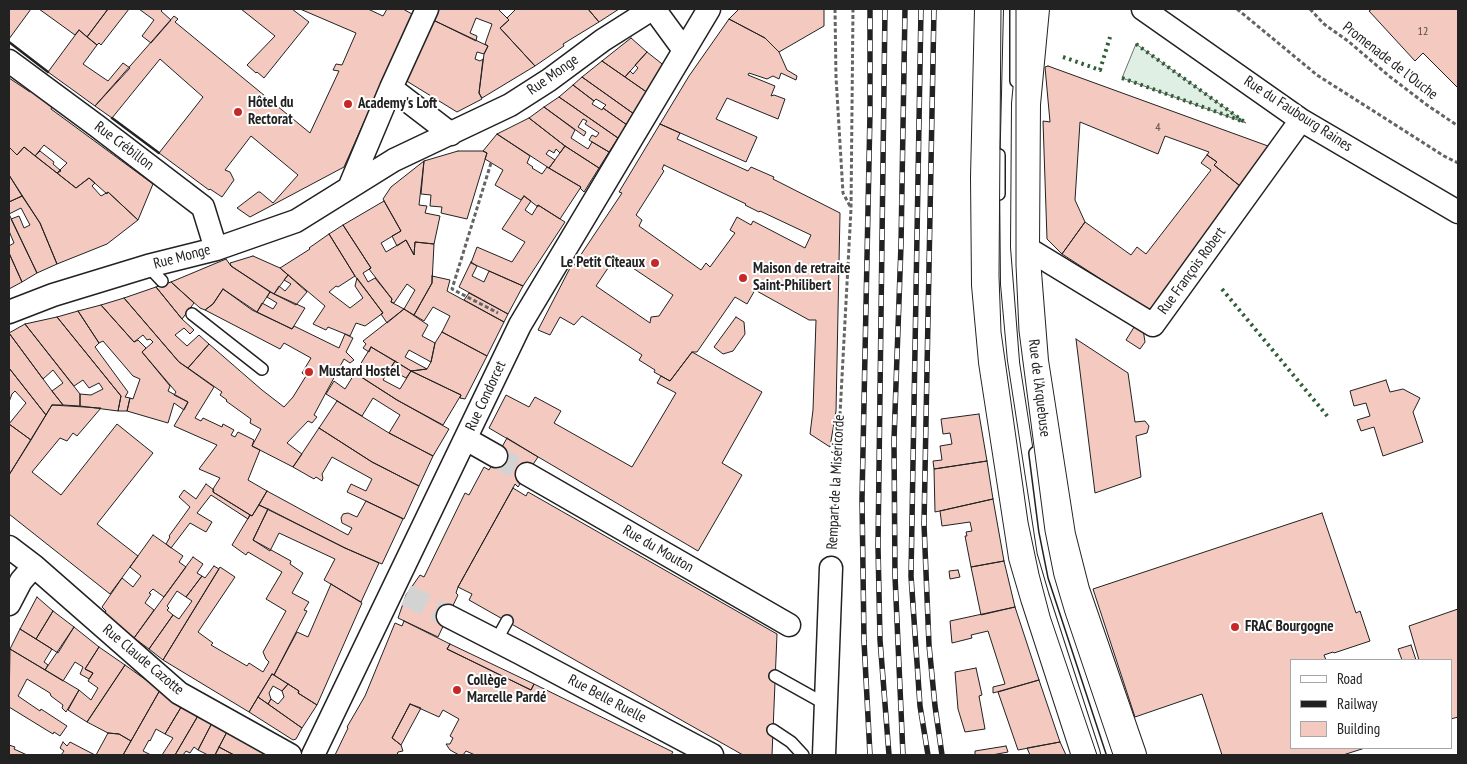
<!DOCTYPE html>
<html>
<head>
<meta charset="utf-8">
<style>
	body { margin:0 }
	#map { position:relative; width:1467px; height:764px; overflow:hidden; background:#fff; font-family:"PT Sans Narrow",sans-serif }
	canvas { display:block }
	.frame { position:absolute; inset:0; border:10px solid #222; pointer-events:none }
	.legend { position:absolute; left:1290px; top:659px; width:162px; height:90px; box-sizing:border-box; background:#fff; border:1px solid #a7a7a7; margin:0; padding:6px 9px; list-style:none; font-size:15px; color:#222 }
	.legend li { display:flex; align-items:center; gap:10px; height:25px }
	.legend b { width:25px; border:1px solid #a7a7a7 }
</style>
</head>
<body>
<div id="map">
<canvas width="1467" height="764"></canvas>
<div class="frame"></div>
<ul class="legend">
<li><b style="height:6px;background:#fff"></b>Road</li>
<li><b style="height:6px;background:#222"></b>Railway</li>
<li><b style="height:14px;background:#f3c9c0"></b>Building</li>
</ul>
</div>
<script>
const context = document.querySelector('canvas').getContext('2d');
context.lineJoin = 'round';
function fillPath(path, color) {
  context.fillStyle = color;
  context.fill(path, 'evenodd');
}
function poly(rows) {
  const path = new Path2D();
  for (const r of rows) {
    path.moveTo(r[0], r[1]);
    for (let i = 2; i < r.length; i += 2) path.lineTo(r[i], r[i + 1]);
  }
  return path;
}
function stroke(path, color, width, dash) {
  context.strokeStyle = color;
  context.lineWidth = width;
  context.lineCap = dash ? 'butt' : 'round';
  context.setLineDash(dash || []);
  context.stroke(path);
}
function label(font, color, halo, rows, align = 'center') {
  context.font = font + ' "PT Sans Narrow",sans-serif';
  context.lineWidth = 4;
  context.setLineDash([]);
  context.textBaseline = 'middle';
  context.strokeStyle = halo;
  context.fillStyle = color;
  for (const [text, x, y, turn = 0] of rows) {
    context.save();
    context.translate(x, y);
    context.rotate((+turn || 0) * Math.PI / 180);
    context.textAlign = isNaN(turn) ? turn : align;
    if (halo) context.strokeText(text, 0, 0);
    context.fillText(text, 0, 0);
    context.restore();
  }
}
const green = poly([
	[1136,44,1246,123,1122,78,1136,44]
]);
fillPath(green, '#e0efe3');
stroke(green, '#6f6f6f', 1);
const building = poly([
	[9,9,31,9,9,39,9,9],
	[39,9,108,9,87,37,79,30,75,35,39,9],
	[108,9,129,9,101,45,99,43,97,45,87,37,108,9],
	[139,9,163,9,161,11,171,20,151,43,142,36,154,20,139,9],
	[241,9,292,9,309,22,264,78,257,72,256,73,247,65,275,36,241,9],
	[300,9,368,9,383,16,387,9,403,9,412,14,344,167,250,217,237,208,258,192,260,192,273,203,298,175,251,136,225,170,230,172,234,180,222,197,210,189,209,190,159,153,203,97,160,59,112,118,95,106,174,16,178,19,175,22,310,133,339,71,333,70,336,64,342,65,356,33,300,9],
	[440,9,498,9,509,20,500,28,535,66,482,98,479,93,484,54,488,46,485,44,492,24,476,18,470,33,477,36,476,41,431,19,440,9],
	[516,9,588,9,599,22,563,44,564,46,535,66,500,28,509,20,507,18,516,9],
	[588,9,619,9,599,22,588,9],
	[739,9,824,9,824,26,779,52,765,38,729,19,739,9],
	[1372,9,1458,9,1458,88,1423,53,1415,61,1369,11,1372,9],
	[431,19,488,46,484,54,477,52,475,59,480,61,483,59,479,93,482,99,457,112,405,80,431,19],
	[729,19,765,38,779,52,787,70,797,76,796,80,781,73,779,79,773,76,767,79,749,73,748,75,775,86,771,96,774,95,785,99,778,119,727,98,716,119,757,137,746,162,660,124,689,76,729,19],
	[79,30,97,45,83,64,108,81,123,63,130,68,95,106,48,72,79,30],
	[631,38,647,52,625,77,602,61,631,38],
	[647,52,666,67,648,93,625,77,630,71,633,74,638,68,635,65,647,52],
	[602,61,648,93,634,114,582,77,602,61],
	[1048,66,1268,146,1270,157,1245,190,1214,165,1217,162,1207,155,1209,152,1165,136,1158,154,1080,122,1075,200,1085,222,1062,254,1047,239,1043,121,1050,122,1045,67,1048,66],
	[582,77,634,114,627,125,603,108,606,105,596,99,594,101,573,85,582,77],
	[9,78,30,92,32,90,53,105,51,109,153,184,138,220,108,192,107,194,89,178,76,188,57,173,67,163,44,145,35,156,24,147,17,155,9,147,9,78],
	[573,85,594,101,592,104,602,110,603,108,627,125,618,138,559,97,573,85],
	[559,97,618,138,609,152,589,140,592,135,596,137,599,133,585,124,587,121,583,119,578,127,586,132,584,136,544,107,559,97],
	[544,107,575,130,571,138,588,149,592,142,609,152,599,168,565,146,529,118,544,107],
	[529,118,565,146,560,153,556,149,554,153,549,150,546,154,555,160,549,168,497,134,529,118],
	[660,124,680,133,677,139,748,171,751,167,774,177,773,179,840,213,836,411,830,447,810,434,813,410,816,320,809,320,755,290,747,304,735,297,697,352,692,352,670,381,654,372,655,370,639,360,642,355,582,316,574,325,560,317,550,335,538,330,570,268,572,268,622,193,619,192,660,124],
	[664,165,746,204,745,205,759,212,760,211,811,235,805,248,753,221,751,225,737,217,730,230,735,233,710,267,706,263,701,270,639,226,642,220,636,215,664,171,662,169,664,165],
	[621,260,673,295,659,316,651,317,650,323,596,286,610,265,616,269,621,260],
	[497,134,530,156,527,163,533,167,532,168,542,174,547,167,581,187,560,219,538,205,538,207,524,196,521,200,495,185,503,170,485,159,487,153,483,151,497,134],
	[565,146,599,168,584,192,580,188,581,187,549,168,565,146],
	[9,147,17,155,24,147,76,188,89,178,95,183,92,186,101,196,108,192,138,220,107,244,57,264,40,223,9,175,9,147],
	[40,151,54,162,53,164,61,171,57,173,35,156,40,151],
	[458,151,483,151,487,153,467,219,441,213,442,207,430,206,431,195,421,194,424,161,458,151],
	[1207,155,1217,162,1214,165,1245,190,1153,310,1147,309,1062,254,1085,222,1131,255,1137,247,1146,254,1211,170,1201,163,1207,155],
	[424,161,419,205,427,206,425,213,440,216,434,244,415,242,414,255,406,240,397,246,392,236,401,231,383,199,391,187,424,161],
	[9,175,22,196,9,202,9,175],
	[22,196,40,223,57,264,37,273,11,219,19,216,24,228,30,225,21,208,9,214,9,202,22,196],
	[524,196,531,201,525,210,532,215,538,205,565,222,523,286,471,263,477,247,512,262,525,242,502,229,524,196],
	[384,201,401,231,381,243,386,252,406,240,414,255,415,242,434,244,432,283,414,315,404,309,415,290,407,284,394,303,391,302,392,299,369,269,371,268,343,225,384,201],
	[9,214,37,273,22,282,9,253,9,246,14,243,9,231,9,214],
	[343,225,371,268,363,273,368,282,375,278,392,299,391,302,404,309,387,323,381,314,383,313,355,276,329,234,343,225],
	[329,234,355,276,338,287,336,286,329,292,350,308,363,298,355,286,357,278,383,313,365,326,356,323,350,336,328,327,326,330,313,324,325,306,280,268,310,249,309,248,329,234],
	[9,253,22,282,9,289,9,253],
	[253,256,280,268,288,275,274,294,231,266,230,263,253,256],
	[226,259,231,266,270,292,257,312,223,289,213,304,205,310,200,308,171,282,226,259],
	[471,262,477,266,472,276,484,282,489,271,523,286,508,314,459,287,471,262],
	[288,275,307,292,296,305,274,294,279,286,285,291,291,284,284,280,288,275],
	[432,276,450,280,447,291,504,322,487,356,442,332,450,316,433,307,424,321,414,315,432,283,432,276],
	[171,282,194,303,182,319,156,287,171,282],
	[156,287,182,319,194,330,190,334,184,328,175,335,187,346,199,335,209,344,188,368,179,362,124,298,156,287],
	[223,289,252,310,292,329,294,326,339,348,345,334,353,338,346,352,354,360,350,363,344,359,314,415,317,417,312,423,308,421,287,443,302,454,293,467,252,446,261,429,250,423,251,419,226,401,227,400,220,395,222,392,188,368,209,344,262,390,284,407,293,397,306,376,302,373,311,358,284,343,280,349,205,310,213,304,223,289],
	[270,292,305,308,292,329,257,312,262,303,273,309,277,303,267,297,270,292],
	[469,293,508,314,504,322,464,300,469,293],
	[124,298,179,362,214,387,195,418,201,421,203,418,222,427,223,424,234,430,231,435,235,437,238,432,254,440,252,446,260,450,248,480,267,491,252,516,213,492,213,489,220,478,199,469,217,445,174,426,188,402,174,395,176,392,142,352,153,342,150,339,147,340,143,335,134,342,101,305,124,298],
	[101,305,134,342,138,340,146,348,142,352,170,386,168,391,188,402,184,410,174,403,168,423,127,411,130,398,133,399,140,379,133,376,103,341,99,343,78,311,101,305],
	[404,309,428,325,422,336,435,343,431,362,409,350,405,357,427,369,411,371,371,347,369,352,363,348,366,344,363,341,404,309],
	[78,311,99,343,95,347,128,392,125,397,130,398,127,411,118,411,121,396,57,317,78,311],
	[57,317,121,396,118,411,80,406,80,394,91,395,103,389,99,383,89,388,83,380,74,386,25,324,57,317],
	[736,317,744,322,745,334,733,351,723,354,714,347,736,317],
	[25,324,80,394,80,406,63,405,52,391,63,383,53,370,43,379,9,333,25,324],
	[1136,324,1143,329,1145,342,1140,349,1126,340,1136,324],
	[442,332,487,356,465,399,460,398,461,395,411,371,427,369,431,362,435,343,442,332],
	[9,333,52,391,63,405,52,405,46,415,9,368,9,333],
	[1076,339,1128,373,1135,422,1145,421,1149,426,1147,433,1136,436,1141,477,1095,493,1076,339],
	[371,347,395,361,383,380,400,389,411,371,461,395,443,425,397,400,355,373,371,347],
	[692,352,762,392,722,463,742,475,698,551,489,428,506,395,529,407,535,397,561,411,554,423,632,467,676,393,657,383,661,376,670,381,692,352],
	[395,361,411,371,406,378,390,369,395,361],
	[9,368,46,415,31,440,9,424,26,403,15,391,12,394,9,402,9,368],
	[355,373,397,400,449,429,433,456,389,433,400,415,373,398,362,416,326,394,334,381,345,389,355,373],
	[1386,380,1390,392,1403,389,1420,398,1413,412,1423,442,1383,456,1374,427,1361,431,1357,420,1370,416,1366,403,1354,406,1350,391,1386,380],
	[337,401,389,433,433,456,419,486,372,462,319,428,337,401],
	[52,405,101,408,77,436,73,433,67,441,60,438,32,472,61,495,117,424,153,453,97,524,138,556,110,594,9,514,9,475,52,405],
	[979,414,987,461,934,469,933,461,942,460,940,446,952,444,950,433,943,434,941,419,979,414],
	[9,424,31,440,9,475,9,424],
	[319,428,372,462,419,486,404,519,347,492,351,484,366,491,372,479,332,457,322,474,323,478,322,481,316,477,314,479,293,467,319,428],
	[507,438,538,457,518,487,515,484,513,488,458,587,456,593,458,595,438,637,398,618,406,595,420,575,424,577,465,493,469,495,484,467,489,470,507,438],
	[987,461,993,499,935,512,934,469,987,461],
	[206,484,214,490,213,492,250,515,248,519,211,495,197,513,212,522,206,532,190,523,171,548,166,544,170,537,169,536,190,507,179,497,184,490,196,499,206,484],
	[513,488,526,496,528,492,777,634,772,755,743,755,469,600,472,594,458,587,513,488],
	[267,491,348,535,352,528,342,523,341,518,343,514,348,513,357,517,366,501,403,519,382,564,345,548,259,505,267,491],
	[993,499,1004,561,971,567,965,536,967,536,966,532,972,531,970,522,942,526,940,511,993,499],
	[259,505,268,509,253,540,291,561,290,564,303,573,292,593,309,602,304,610,307,611,274,675,272,674,249,712,163,660,220,567,235,577,198,632,213,643,211,645,247,666,249,663,263,672,269,662,266,659,263,652,286,611,266,599,282,572,248,552,246,555,232,545,250,515,252,516,259,505],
	[268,509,345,548,379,563,361,602,324,580,335,559,279,533,270,551,253,540,268,509],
	[1322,513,1356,613,1360,611,1370,641,1334,653,1333,652,1324,655,1326,660,1291,660,1291,748,1365,748,1343,755,1222,755,1202,694,1135,717,1093,589,1322,513],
	[153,535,183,556,179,562,186,567,164,597,153,589,149,593,151,594,145,603,154,610,134,638,104,614,106,611,102,607,122,578,133,587,141,576,130,567,153,535],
	[193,557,203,564,197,573,202,576,186,597,177,591,167,606,169,608,167,610,173,615,149,649,134,638,193,557],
	[1004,561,1015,607,981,615,971,567,1004,561],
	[214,566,219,569,163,660,149,649,173,615,179,619,192,601,186,597,202,576,205,578,214,566],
	[958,570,960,577,950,579,949,571,958,570],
	[331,584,362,603,317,705,298,693,299,691,274,675,297,632,308,637,331,584],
	[37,597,53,611,36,639,20,629,37,597],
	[1015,607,1039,680,993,693,993,687,1005,684,988,631,971,635,972,638,952,643,950,621,1015,607],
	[1458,609,1458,717,1451,719,1451,660,1419,660,1409,626,1458,609],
	[53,611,74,627,58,653,36,639,53,611],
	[404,621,450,644,447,649,531,690,534,684,673,752,671,755,475,755,466,751,463,755,459,755,450,750,446,744,450,744,453,738,450,736,459,719,443,710,439,717,410,704,392,738,401,745,403,751,398,752,397,755,335,755,348,728,347,727,365,696,395,623,402,626,404,621],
	[74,627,99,647,85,669,93,673,89,679,80,674,83,667,75,662,63,681,45,670,74,627],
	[20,629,52,649,44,662,48,665,45,670,10,649,20,629],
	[450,644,534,684,531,690,447,649,450,644],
	[1411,645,1416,660,1402,660,1398,649,1411,645],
	[99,647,125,665,87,722,68,710,79,690,91,700,98,688,88,681,93,673,85,669,99,647],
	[10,649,79,690,66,712,62,708,63,705,51,696,50,693,27,679,18,696,40,711,41,709,67,726,60,736,54,732,53,734,9,707,10,649],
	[125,665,160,690,131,741,119,734,108,733,87,722,125,665],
	[976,668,982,695,979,696,985,729,965,732,958,709,955,672,976,668],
	[272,674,288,684,282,691,273,686,269,693,271,699,268,704,258,697,272,674],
	[1039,680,1060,742,1018,750,998,692,1039,680],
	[288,684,299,691,298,693,317,705,302,728,268,704,271,699,278,704,284,697,282,691,288,684],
	[160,690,183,704,165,734,156,729,150,741,149,740,143,751,151,755,123,755,160,690],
	[258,697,302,728,296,739,293,740,249,712,258,697],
	[183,704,199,714,175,755,162,755,173,738,165,734,183,704],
	[410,704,421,708,401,745,392,738,410,704],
	[199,714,213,721,198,750,194,747,190,753,186,751,183,755,175,755,199,714],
	[214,719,229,728,215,755,208,755,198,750,214,719],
	[229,728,275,755,234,755,219,747,229,728],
	[108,733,119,734,131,741,123,755,96,755,108,733],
	[63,742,67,746,70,742,95,755,61,755,64,751,60,748,63,742],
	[1060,742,1066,755,1030,755,1027,748,1060,742],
	[9,745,15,747,14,749,27,755,9,755,9,745],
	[1006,746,1008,752,992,755,975,755,975,751,1006,746],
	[219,747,234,755,215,755,219,747]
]);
fillPath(building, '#f3c9c0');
stroke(building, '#222', 1);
stroke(poly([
	[496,456,527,474],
	[406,595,448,616]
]), '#d3d3d3', 22, [22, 11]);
const service = poly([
	[1016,81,1016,9],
	[999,194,999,155],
	[148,266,162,281],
	[192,314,262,369],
	[1035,453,1045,531,1054,576,1113,755],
	[496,641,507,621],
	[775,676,827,705],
	[773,730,791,742,803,755]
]);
const minor = poly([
	[654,9,684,50],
	[1143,9,1301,120,1458,212],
	[9,61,97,126,203,207,216,249],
	[391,88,451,134],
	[349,188,391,88,427,9],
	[1025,247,1153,325,1301,120],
	[9,312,53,295,148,266,216,249,296,221,394,160,510,105,549,80,603,40,652,9],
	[466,439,496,456],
	[527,474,789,625],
	[9,547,34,566,179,693,290,755],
	[9,604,21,581,34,566],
	[448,616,520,653,712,755],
	[313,755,520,325,709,9],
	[824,755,831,568]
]);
const secondary = poly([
	[989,9,985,177,986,285,993,362,1023,557,1035,598,1086,755],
	[1035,9,1026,104,1025,247,1034,361,1061,535,1075,590,1132,755]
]);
stroke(service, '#222', 14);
stroke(minor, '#222', 25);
stroke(secondary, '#222', 30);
stroke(poly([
	[835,9,836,77,843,193,851,208],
	[1237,9,1317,75,1444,156,1458,163],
	[1310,9,1324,24,1348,41,1389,76,1427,105,1458,126],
	[491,163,452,289,498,313],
	[833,545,851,209,853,9]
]), '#646464', 3, [4, 2.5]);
stroke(service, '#fff', 11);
stroke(minor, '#fff', 22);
stroke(secondary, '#fff', 28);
stroke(poly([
	[1001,9,999,276,1001,332,1028,522,1039,574,1050,616,1097,755],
	[1016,9,1016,265,1019,331,1045,531,1054,576,1065,613,1113,755]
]), '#222', 1);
const rail = poly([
	[885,9,878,546,880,640,889,755],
	[921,9,911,576,920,706,928,755],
	[934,9,924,524,929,645,935,706,942,755],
	[870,755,864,641,862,499,870,113,870,9],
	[903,755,895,576,894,440,901,245,905,9]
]);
stroke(rail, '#222', 5.5);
stroke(rail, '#fff', 4, [11]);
stroke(poly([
	[1136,44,1246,123],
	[1063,57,1100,70,1110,37],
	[1122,78,1242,121],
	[1222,289,1328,417]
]), '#2f5e38', 4, [2.5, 4]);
stroke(poly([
	[9,42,48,72],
	[112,118,159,153]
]), '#222', 2.5);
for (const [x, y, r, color] of [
	[348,104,5,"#c62828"],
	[238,112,5,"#c62828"],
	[655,263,5,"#c62828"],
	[743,278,5,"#c62828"],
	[309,372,5,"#c62828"],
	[1235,627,5,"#c62828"],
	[457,690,5,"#c62828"]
]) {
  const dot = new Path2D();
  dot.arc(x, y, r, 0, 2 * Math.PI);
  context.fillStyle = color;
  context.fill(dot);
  stroke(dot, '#fff', 2);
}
label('12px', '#564c4a', null, [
	["12",1423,32],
	["4",1158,128]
]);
label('15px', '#222', '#fff', [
	["Promenade de l'Ouche",1390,61,38],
	["Rue Monge",553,75,-35],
	["Rue du Faubourg Raines",1298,114,33],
	["Rue Crébillon",124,146,37],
	["Rue Monge",182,257,-15],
	["Rue François Robert",1192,271,-54],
	["Rue de l'Arquebuse",1039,388,83],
	["Rue Condorcet",486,396,-65],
	["Rempart de la Miséricorde",836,482,-87],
	["Rue du Mouton",658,549,30],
	["Rue Claude Cazotte",143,660,40],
	["Rue Belle Ruelle",607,699,28]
]);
label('bold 15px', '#222', '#fff', [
	["Hôtel du",248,103],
	["Rectorat",248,120],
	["Academy's Loft",358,104],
	["Le Petit Cîteaux",645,263,"right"],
	["Maison de retraite",753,269],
	["Saint-Philibert",753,286],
	["Mustard Hostel",319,372],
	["FRAC Bourgogne",1245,627],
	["Collège",467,681],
	["Marcelle Pardé",467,698]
], 'left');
</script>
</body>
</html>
